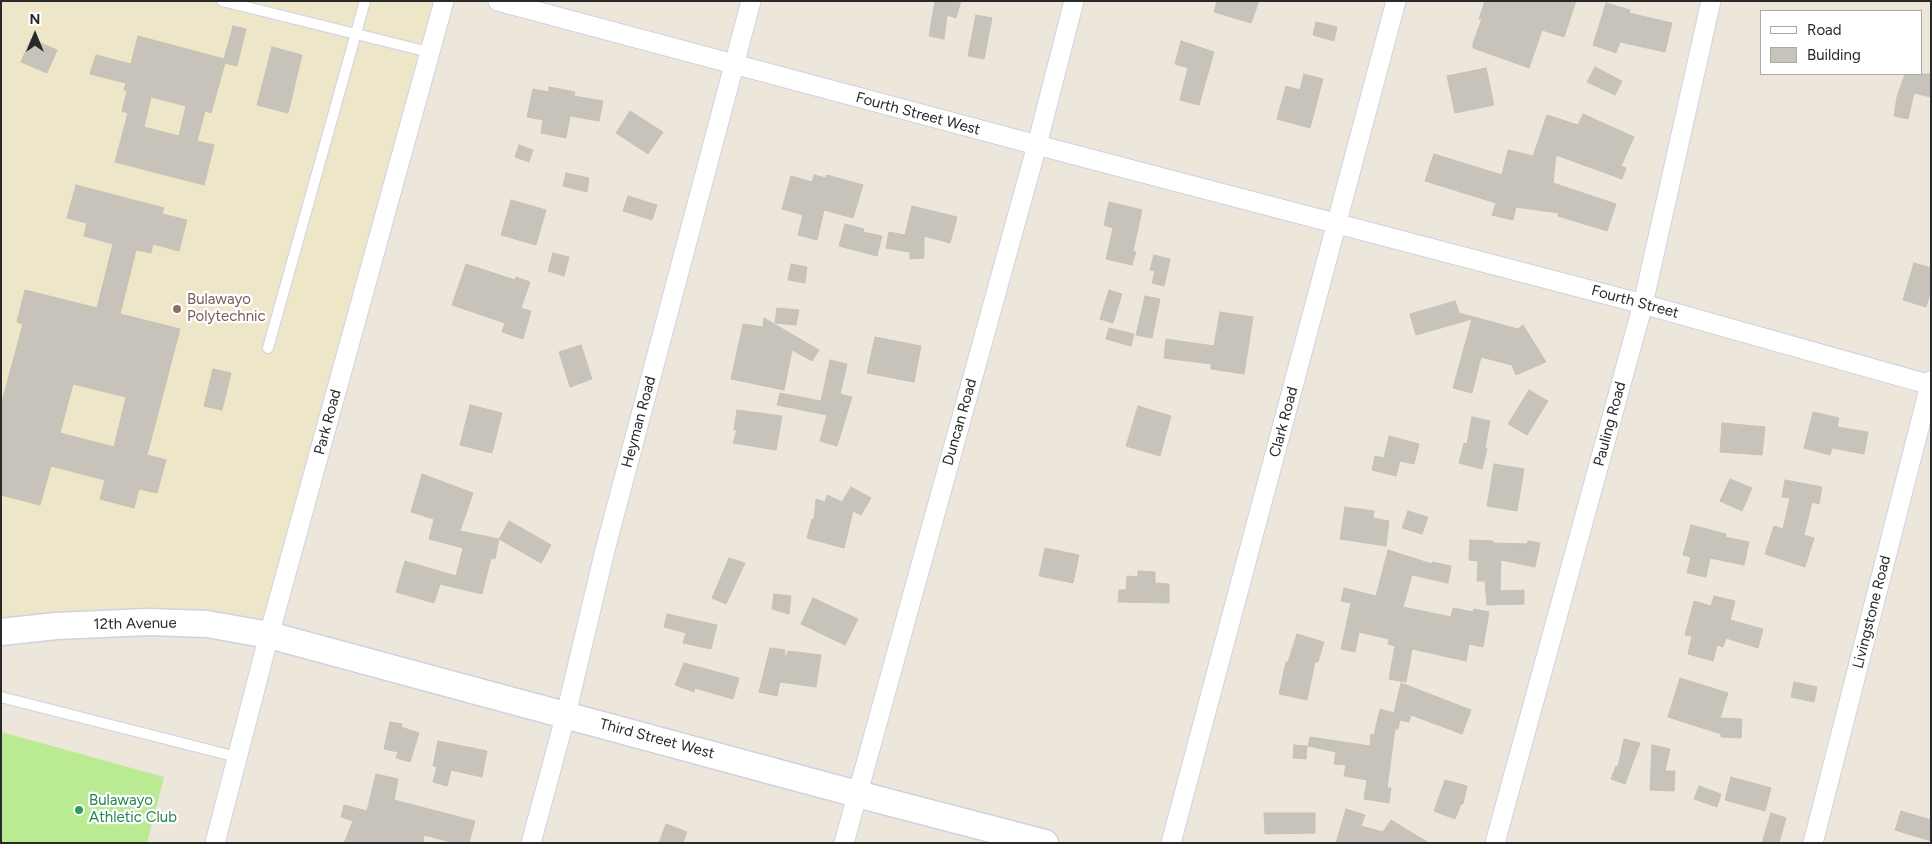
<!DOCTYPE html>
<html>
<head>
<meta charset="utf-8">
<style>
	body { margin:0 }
	#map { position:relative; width:1932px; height:844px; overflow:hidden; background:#ece6db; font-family:Figtree,sans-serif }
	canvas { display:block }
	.frame { position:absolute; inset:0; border:2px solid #292929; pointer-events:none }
	.legend { position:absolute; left:1760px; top:10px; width:162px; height:65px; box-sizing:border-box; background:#fff; border:1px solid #a9a9a9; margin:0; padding:6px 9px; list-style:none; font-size:15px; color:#292929 }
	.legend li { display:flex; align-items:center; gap:10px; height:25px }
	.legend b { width:25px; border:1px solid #a9a9a9 }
	.north { position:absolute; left:10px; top:10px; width:50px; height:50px; -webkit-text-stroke:4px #fff; paint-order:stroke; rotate:0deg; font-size:14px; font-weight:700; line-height:20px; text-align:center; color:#292929 }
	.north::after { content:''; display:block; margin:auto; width:18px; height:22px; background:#292929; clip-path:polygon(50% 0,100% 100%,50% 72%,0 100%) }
</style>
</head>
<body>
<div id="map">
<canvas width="1932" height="844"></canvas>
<div class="frame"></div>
<ul class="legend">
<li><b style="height:6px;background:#fff"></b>Road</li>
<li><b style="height:14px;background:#c7c3ba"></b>Building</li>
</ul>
<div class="north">N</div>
</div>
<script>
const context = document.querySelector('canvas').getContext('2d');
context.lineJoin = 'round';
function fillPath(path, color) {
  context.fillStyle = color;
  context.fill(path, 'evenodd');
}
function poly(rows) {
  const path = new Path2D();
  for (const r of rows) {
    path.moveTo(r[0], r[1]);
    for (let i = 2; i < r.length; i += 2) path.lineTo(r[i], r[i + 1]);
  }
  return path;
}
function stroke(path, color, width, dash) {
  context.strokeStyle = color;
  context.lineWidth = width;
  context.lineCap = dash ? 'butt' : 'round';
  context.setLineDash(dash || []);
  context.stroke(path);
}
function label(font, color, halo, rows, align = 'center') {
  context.font = font + ' Figtree,sans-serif';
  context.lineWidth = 4.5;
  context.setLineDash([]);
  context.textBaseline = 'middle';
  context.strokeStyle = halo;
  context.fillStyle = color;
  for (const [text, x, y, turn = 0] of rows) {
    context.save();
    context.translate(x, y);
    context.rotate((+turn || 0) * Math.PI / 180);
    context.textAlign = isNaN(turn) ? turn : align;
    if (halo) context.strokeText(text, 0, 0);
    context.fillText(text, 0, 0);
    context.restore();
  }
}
fillPath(poly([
	[1,1,435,1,266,628,1,625]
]), '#eee6c9');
fillPath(poly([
	[1,732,164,777,147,843,1,843]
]), '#baea92');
const building = poly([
	[935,1,961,1,956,18,947,15,944,39,929,36,935,1],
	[1217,1,1259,1,1251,23,1214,12,1217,1],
	[1485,1,1576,1,1564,37,1542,30,1529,68,1473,48,1473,43,1482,19,1479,19,1485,1],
	[1606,3,1630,10,1629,13,1672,23,1665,52,1620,42,1616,53,1593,45,1606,3],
	[976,15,992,18,984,59,968,56,976,15],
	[1316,22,1337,27,1334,41,1313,35,1316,22],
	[233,26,246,29,237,66,225,63,211,113,205,111,197,141,214,145,204,185,115,162,128,113,122,111,127,91,124,90,126,83,90,74,96,55,131,64,138,36,224,59,233,26],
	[151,97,186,106,179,136,144,127,151,97],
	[31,39,57,50,47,73,21,62,31,39],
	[1181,41,1214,52,1199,105,1180,100,1188,68,1175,64,1181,41],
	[272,47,302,55,288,113,257,105,272,47],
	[1595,67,1622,81,1615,95,1587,82,1595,67],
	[1486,68,1494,105,1455,113,1447,76,1486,68],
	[1304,74,1323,79,1310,128,1277,119,1286,86,1300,90,1304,74],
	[1905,74,1931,74,1931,97,1914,93,1908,119,1894,116,1897,97,1905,74],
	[549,87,575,92,574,96,603,101,599,121,570,116,566,138,541,133,543,120,527,117,533,89,549,92,549,87],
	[630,111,663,132,648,154,616,133,630,111],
	[1583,114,1634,137,1621,166,1626,168,1622,179,1556,155,1553,183,1616,204,1607,231,1558,216,1559,213,1516,207,1513,220,1492,215,1496,203,1425,181,1434,154,1502,175,1508,150,1533,156,1547,115,1578,125,1583,114],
	[519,145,533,150,529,162,515,157,519,145],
	[566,173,589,178,587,192,563,186,566,173],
	[814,175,826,178,827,175,863,185,853,218,824,210,817,240,798,235,803,215,782,209,791,176,812,182,814,175],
	[76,185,164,208,162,214,187,220,179,251,153,244,151,253,136,250,120,314,180,329,147,455,166,460,157,493,139,489,134,508,100,499,105,480,51,466,40,505,1,495,1,405,23,324,17,322,25,290,97,308,113,244,84,236,87,223,67,218,76,185],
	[73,384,126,397,114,447,60,433,73,384],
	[628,196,657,205,652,220,623,211,628,196],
	[511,200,546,210,536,245,501,235,511,200],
	[1109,202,1142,210,1133,251,1136,252,1132,265,1106,259,1113,228,1104,225,1109,202],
	[912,206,957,217,950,243,924,236,924,258,910,259,910,252,886,248,889,232,905,235,912,206],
	[845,224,864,229,863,232,882,236,877,256,839,246,845,224],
	[553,253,569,257,564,276,548,271,553,253],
	[1154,255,1170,259,1164,286,1152,283,1155,271,1150,270,1154,255],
	[1914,263,1931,268,1931,290,1926,307,1903,300,1914,263],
	[466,264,515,280,516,277,530,282,521,308,531,311,523,339,502,332,505,323,452,305,466,264],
	[791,264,807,267,805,283,788,280,791,264],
	[1109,290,1122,294,1113,323,1100,319,1109,290],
	[1145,296,1160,299,1152,338,1136,335,1145,296],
	[1455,301,1459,313,1518,329,1523,325,1546,362,1516,375,1512,365,1481,357,1472,393,1453,388,1472,319,1416,335,1410,314,1455,301],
	[777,308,799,310,796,325,775,323,777,308],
	[1220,312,1253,317,1244,374,1211,369,1211,364,1164,358,1166,339,1214,346,1220,312],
	[764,318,819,350,812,361,792,350,784,390,731,379,743,324,763,327,764,318],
	[1109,328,1134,334,1131,346,1106,339,1109,328],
	[875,337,921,346,914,382,867,373,875,337],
	[581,345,592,379,570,387,559,352,581,345],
	[830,360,847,364,840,394,852,397,837,446,820,441,827,415,777,405,780,393,821,401,830,360],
	[213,369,231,373,222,410,204,406,213,369],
	[1529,390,1548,401,1527,435,1508,424,1529,390],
	[470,405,502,413,492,453,460,445,470,405],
	[1138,406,1171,416,1160,456,1126,446,1138,406],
	[737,410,782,416,776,450,733,443,737,430,734,430,737,410],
	[1813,412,1839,418,1837,427,1868,432,1864,454,1832,448,1830,455,1804,448,1813,412],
	[1472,417,1490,421,1485,448,1487,449,1482,469,1459,463,1464,443,1467,444,1472,417],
	[1722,423,1765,427,1762,455,1720,452,1722,423],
	[1389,436,1419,444,1414,464,1400,461,1396,476,1372,470,1375,456,1384,458,1389,436],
	[1494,464,1524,469,1517,511,1487,506,1494,464],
	[422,474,473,493,460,531,499,539,495,559,491,558,482,594,440,584,434,603,396,592,405,561,456,576,463,548,429,539,434,519,411,512,422,474],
	[1730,479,1752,488,1742,511,1720,501,1730,479],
	[1785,480,1822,487,1819,504,1812,502,1804,535,1814,538,1805,567,1765,554,1774,526,1783,529,1790,498,1782,497,1785,480],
	[851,487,871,498,861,515,853,511,844,548,807,538,812,519,814,520,816,499,825,502,827,495,842,502,851,487],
	[1345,507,1374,511,1373,518,1389,521,1386,546,1340,539,1345,507],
	[1408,511,1428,517,1422,534,1402,528,1408,511],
	[509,521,551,545,541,563,499,539,509,521],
	[1691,525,1726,534,1725,537,1749,542,1744,565,1710,558,1706,577,1687,573,1691,557,1683,555,1691,525],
	[1470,540,1493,541,1493,543,1527,544,1528,541,1540,543,1535,567,1501,560,1500,591,1524,590,1524,604,1487,605,1485,581,1477,581,1478,561,1469,560,1470,540],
	[1045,548,1079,555,1073,583,1039,576,1045,548],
	[1388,550,1432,564,1432,562,1451,566,1448,583,1412,575,1403,607,1451,617,1453,608,1473,612,1474,609,1489,612,1483,647,1469,644,1466,661,1412,649,1406,682,1389,679,1395,646,1388,644,1389,639,1359,632,1355,652,1341,649,1351,603,1341,601,1344,588,1376,596,1388,550],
	[729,558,745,563,726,604,712,598,729,558],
	[1138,571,1155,572,1155,583,1169,584,1169,603,1118,602,1119,590,1126,590,1127,576,1138,577,1138,571],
	[774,594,791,596,789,614,772,609,774,594],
	[1714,596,1735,601,1730,620,1763,629,1758,648,1726,638,1723,647,1717,645,1713,661,1688,654,1692,636,1685,635,1694,601,1711,606,1714,596],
	[813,598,858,619,845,645,801,624,813,598],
	[667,614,717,625,711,649,683,643,686,633,664,627,667,614],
	[1297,634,1324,642,1318,662,1315,662,1307,700,1279,694,1286,662,1288,662,1297,634],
	[770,648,785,650,784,660,788,651,821,655,816,687,780,682,777,696,759,692,770,648],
	[684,663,739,678,733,699,695,688,694,692,675,685,684,663],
	[1680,678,1728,693,1720,718,1742,719,1741,738,1721,737,1721,734,1668,717,1680,678],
	[1794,682,1817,687,1814,702,1791,697,1794,682],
	[1401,683,1471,710,1462,734,1411,715,1409,722,1400,720,1398,729,1395,729,1387,788,1391,788,1389,803,1364,799,1367,780,1344,776,1346,765,1334,764,1336,752,1308,746,1310,737,1370,746,1371,734,1374,735,1380,709,1394,713,1401,683],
	[390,722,402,724,401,727,419,733,410,762,396,758,398,752,384,749,390,722],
	[1624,739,1640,743,1625,784,1611,779,1616,766,1618,767,1624,739],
	[438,741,487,751,482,777,451,770,447,786,433,782,437,767,433,766,438,741],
	[1294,745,1307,746,1306,759,1293,758,1294,745],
	[1652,745,1670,749,1665,771,1675,771,1674,791,1650,790,1652,745],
	[376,774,398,779,394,800,475,821,469,843,455,843,424,835,423,843,344,843,353,821,341,817,344,805,367,811,376,774],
	[1731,777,1771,788,1765,811,1725,800,1731,777],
	[1445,780,1467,786,1463,804,1461,804,1455,819,1434,811,1445,780],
	[1699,786,1721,794,1717,807,1694,799,1699,786],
	[1346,809,1365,815,1361,826,1383,832,1391,820,1429,843,1336,843,1346,809],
	[1901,811,1931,820,1931,841,1895,830,1901,811],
	[1264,813,1315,813,1315,833,1265,834,1264,813],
	[1771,813,1786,818,1779,843,1762,843,1771,813],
	[666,824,687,832,683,843,659,843,666,824]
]);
fillPath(building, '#c7c3ba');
stroke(building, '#c7c2b4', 1);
const lane = poly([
	[222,1,429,52],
	[268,348,365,1],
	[1,697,237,757]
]);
const street = poly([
	[498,1,1037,145,1643,304,1931,385],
	[215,843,269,635,444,1],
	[531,843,566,714,605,550,751,1],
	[844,843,1037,145,1074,1],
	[1171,843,1396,1],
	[1495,843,1643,304,1711,1],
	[1813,843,1931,381]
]);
const secondary = poly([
	[1,632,56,626,148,622,207,624,269,635,857,794,1045,843]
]);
stroke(lane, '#d0d1e2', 12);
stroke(street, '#d0d1e2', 21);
stroke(secondary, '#d0d1e2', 29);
stroke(lane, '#fff', 10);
stroke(street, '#fff', 19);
stroke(secondary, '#fff', 26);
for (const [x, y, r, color] of [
	[177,309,5,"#8d6e63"],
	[79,810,5,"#2e9e5b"]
]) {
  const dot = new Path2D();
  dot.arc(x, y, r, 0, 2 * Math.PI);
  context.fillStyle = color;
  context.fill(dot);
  stroke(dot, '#fff', 2);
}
label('15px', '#292929', '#fff', [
	["Fourth Street West",918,114,15],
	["Fourth Street",1635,302,15],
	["Park Road",328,422,-75],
	["Heyman Road",639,422,-75],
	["Duncan Road",960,422,-74],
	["Clark Road",1284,422,-75],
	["Pauling Road",1610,424,-75],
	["Livingstone Road",1872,612,-76],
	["12th Avenue",135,624,-1],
	["Third Street West",657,739,15]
]);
label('15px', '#785e54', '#fff', [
	["Bulawayo",187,300],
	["Polytechnic",187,317]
], 'left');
label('15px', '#27864d', '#fff', [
	["Bulawayo",89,801],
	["Athletic Club",89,818]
], 'left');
</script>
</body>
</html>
